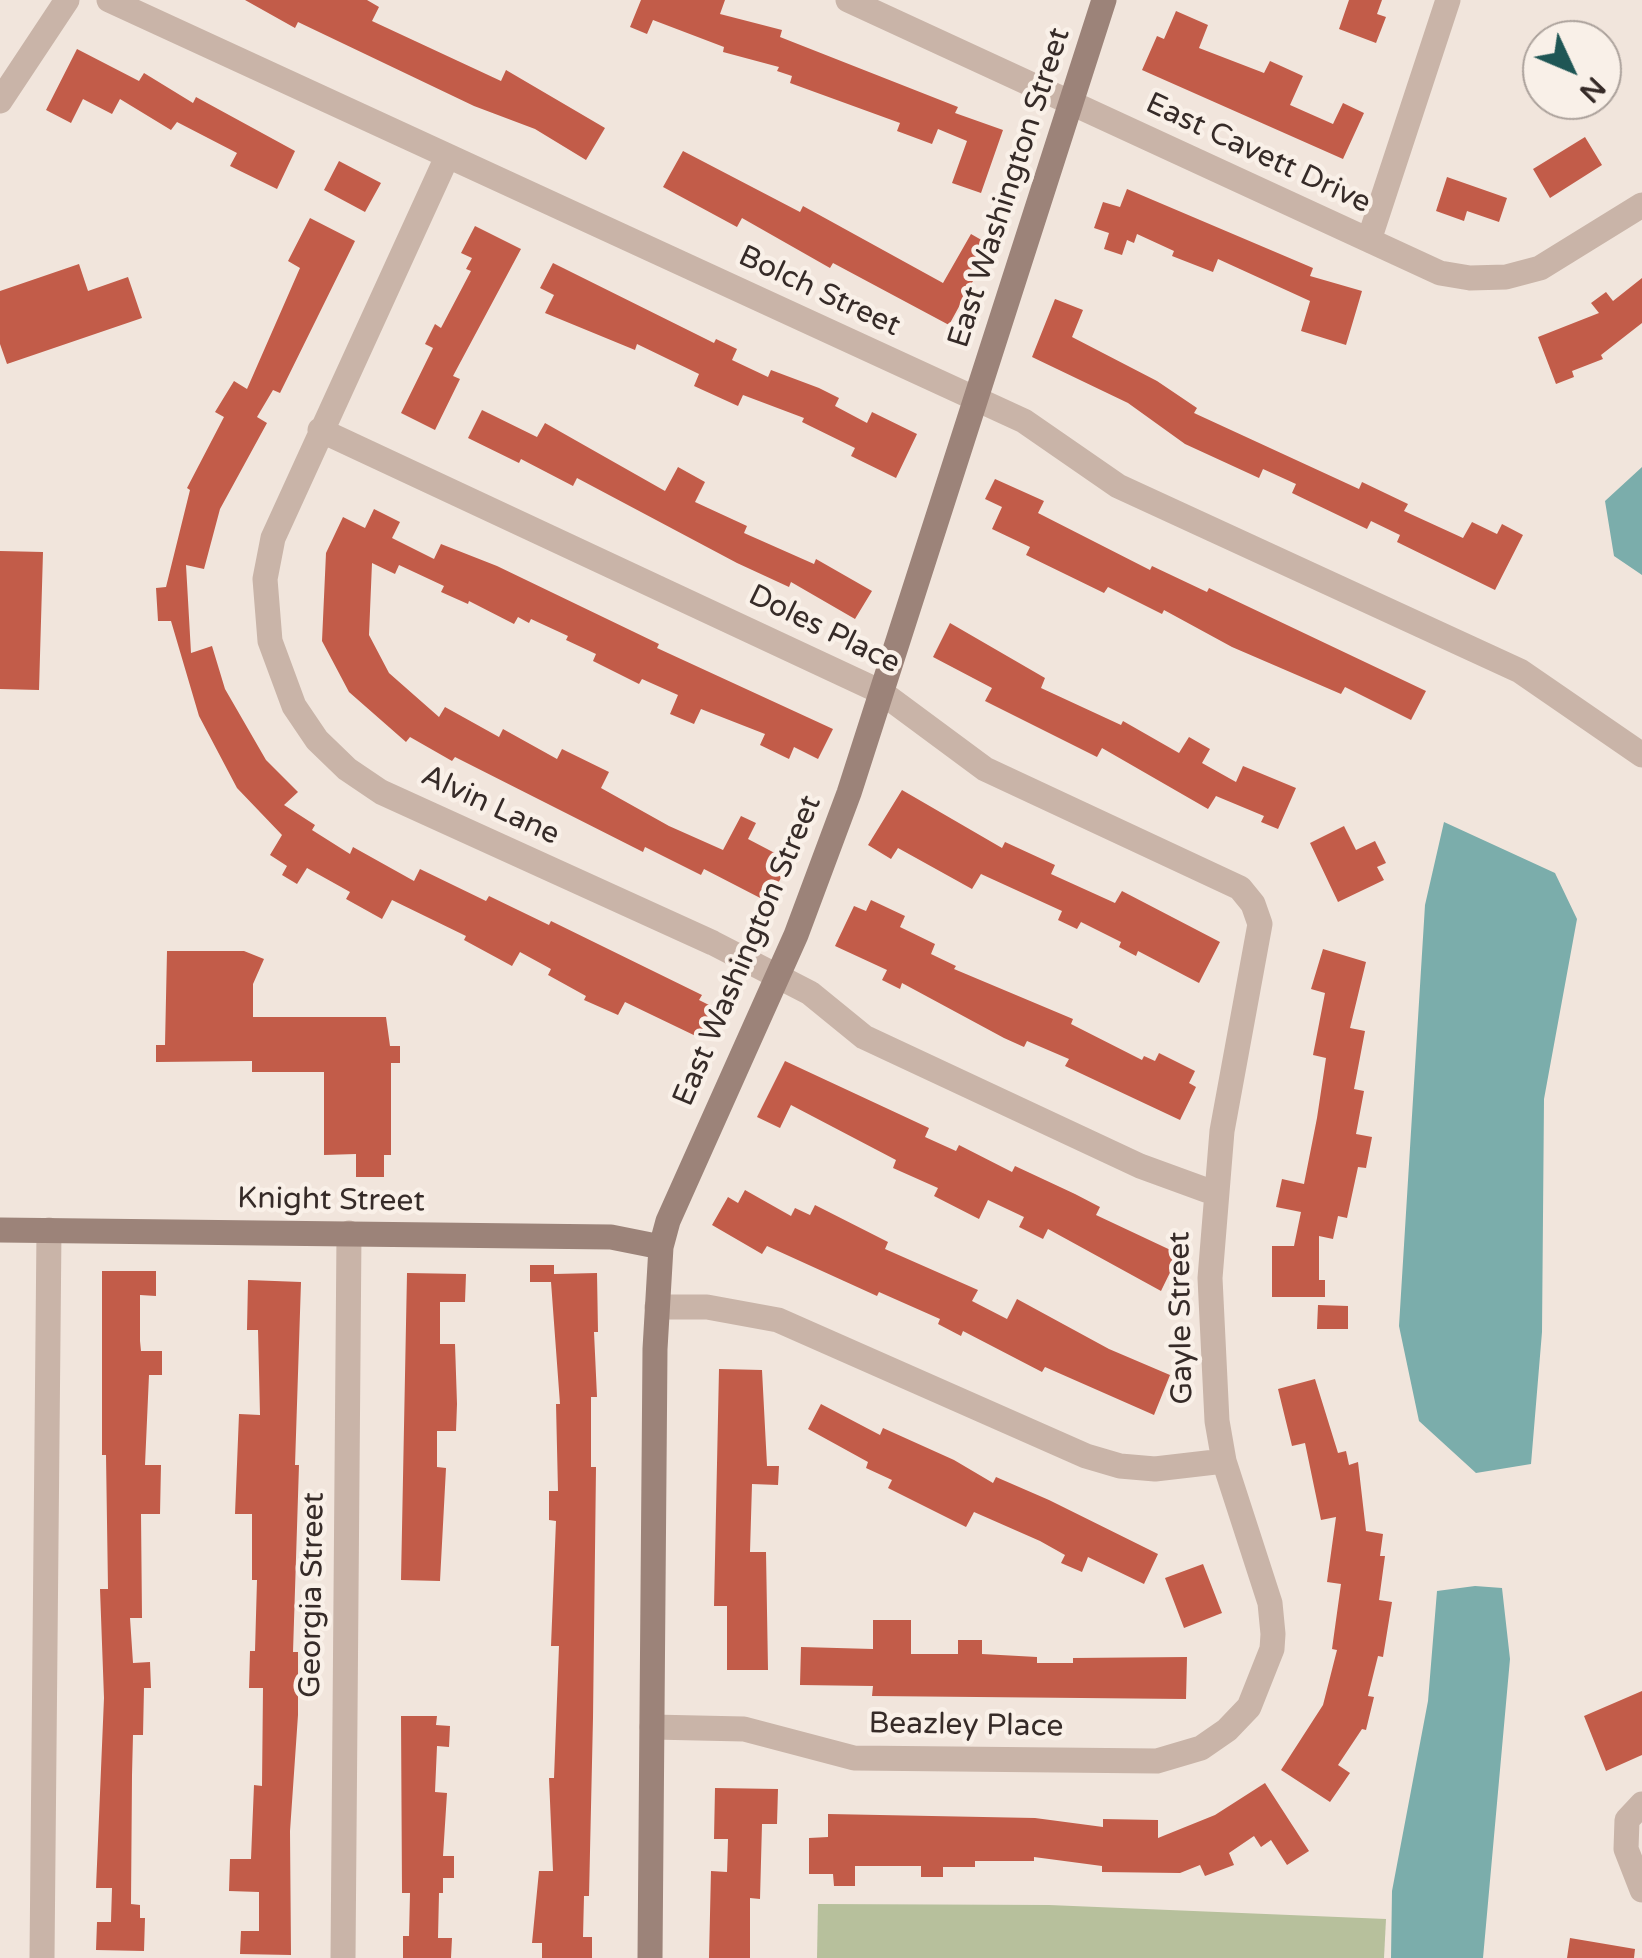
<!DOCTYPE html>
<html>
<head>
<meta charset="utf-8">
<style>
	body { margin:0 }
	#map { position:relative; width:1642px; height:1958px; overflow:hidden; background:#f1e5dc; font-family:"Varela Round",sans-serif }
	canvas { display:block }
	.north { position:absolute; left:1522px; top:20px; width:100px; height:100px; box-sizing:border-box; background:#f9f0e8; border:2px solid #aba19b; border-radius:50%; rotate:134deg; font-size:28px; font-weight:700; line-height:40px; text-align:center; color:#362b28 }
	.north::after { content:''; display:block; margin:auto; width:35px; height:45px; background:#1f5655; clip-path:polygon(50% 0,100% 100%,50% 72%,0 100%) }
</style>
</head>
<body>
<div id="map">
<canvas width="1642" height="1958"></canvas>
<div class="north">N</div>
</div>
<script>
const context = document.querySelector('canvas').getContext('2d');
context.lineJoin = 'round';
function fillPath(path, color) {
  context.fillStyle = color;
  context.fill(path, 'evenodd');
}
function poly(rows) {
  const path = new Path2D();
  for (const r of rows) {
    path.moveTo(r[0], r[1]);
    for (let i = 2; i < r.length; i += 2) path.lineTo(r[i], r[i + 1]);
  }
  return path;
}
function stroke(path, color, width, dash) {
  context.strokeStyle = color;
  context.lineWidth = width;
  context.lineCap = dash ? 'butt' : 'round';
  context.setLineDash(dash || []);
  context.stroke(path);
}
function label(font, color, halo, rows, align = 'center') {
  context.font = font + ' "Varela Round",sans-serif';
  context.lineWidth = 9;
  context.setLineDash([]);
  context.textBaseline = 'middle';
  context.strokeStyle = halo;
  context.fillStyle = color;
  for (const [text, x, y, turn = 0] of rows) {
    context.save();
    context.translate(x, y);
    context.rotate((+turn || 0) * Math.PI / 180);
    context.textAlign = isNaN(turn) ? turn : align;
    if (halo) context.strokeText(text, 0, 0);
    context.fillText(text, 0, 0);
    context.restore();
  }
}
fillPath(poly([
	[818,1904,1049,1905,1386,1919,1384,1958,817,1958]
]), '#b7c09c');
fillPath(poly([
	[1642,467,1642,575,1614,556,1605,501],
	[1444,822,1555,873,1577,919,1544,1099,1542,1332,1531,1464,1476,1473,1419,1421,1399,1326,1425,905],
	[1475,1586,1502,1588,1510,1659,1483,1958,1391,1958,1392,1891,1428,1701,1437,1591]
]), '#7badab');
fillPath(poly([
	[245,0,367,0,379,7,372,21,501,81,506,70,605,128,586,160,535,129,474,106,298,22,295,28],
	[641,0,725,0,720,14,782,30,780,37,958,107,955,113,1003,130,981,193,952,183,967,141,938,129,932,144,897,131,900,123,790,83,792,76,777,71,779,67,723,52,724,47,653,20,647,34,630,27],
	[1349,0,1382,0,1377,14,1386,17,1376,43,1339,29],
	[1176,11,1208,25,1199,48,1264,73,1270,61,1303,76,1290,105,1333,124,1343,103,1364,113,1343,159,1142,70,1157,36,1164,39],
	[77,49,139,81,144,73,193,103,196,97,295,151,277,189,230,166,237,153,177,122,171,130,120,99,112,114,83,99,71,123,46,110],
	[1585,137,1602,165,1550,198,1533,169],
	[683,151,800,212,803,206,943,283,971,234,992,246,949,325,833,263,830,268,742,218,737,227,663,187],
	[339,161,381,183,365,212,324,190],
	[1447,177,1507,198,1499,222,1467,211,1464,221,1436,211],
	[1127,189,1313,268,1310,276,1362,291,1346,345,1301,331,1310,301,1218,259,1213,272,1172,256,1174,251,1137,234,1134,243,1127,240,1122,255,1104,249,1109,233,1094,228,1103,202,1120,207],
	[310,218,355,241,280,393,273,390,257,417,267,423,220,509,204,569,186,565,191,653,212,646,225,689,266,760,298,792,284,805,315,825,312,830,350,854,353,847,414,881,420,869,486,901,489,896,549,925,551,921,702,995,699,1000,717,1009,702,1039,625,1002,618,1015,584,1000,586,996,548,975,551,969,520,952,512,966,464,940,466,936,392,900,382,919,346,899,350,892,307,868,297,884,282,875,287,866,270,855,282,835,237,788,199,716,171,621,158,621,156,588,166,587,190,490,187,488,224,417,215,412,234,381,247,389,300,268,288,261],
	[475,226,521,249,453,376,460,379,435,430,401,413,433,348,425,344,435,324,441,328,471,271,466,269,472,258,461,253],
	[553,263,714,343,716,339,737,349,732,360,768,377,771,370,819,388,839,398,835,406,867,423,872,412,917,434,896,478,851,456,855,448,802,422,804,418,743,395,738,406,694,386,699,374,637,344,635,350,545,313,554,295,540,288],
	[79,264,88,291,128,277,142,318,7,364,0,344,0,291],
	[1642,278,1642,323,1601,355,1603,359,1572,371,1574,377,1556,384,1538,337,1599,313,1591,303,1606,292,1613,301],
	[1055,299,1083,310,1072,337,1157,381,1197,408,1194,413,1359,489,1362,482,1408,504,1404,511,1463,538,1472,522,1497,534,1502,524,1523,535,1495,590,1397,542,1400,535,1371,521,1367,529,1292,493,1296,484,1263,469,1259,478,1185,444,1128,403,1032,357],
	[482,410,537,437,545,423,665,491,678,467,705,482,695,502,747,526,744,533,814,564,816,559,872,591,855,619,791,582,789,587,737,563,577,478,573,486,521,459,519,463,468,438],
	[995,479,1044,501,1038,513,1150,570,1152,566,1207,592,1209,588,1426,691,1411,720,1345,687,1341,694,1232,647,1164,610,1162,614,1108,587,1104,593,1026,555,1030,547,992,529,1002,507,985,499],
	[374,509,400,522,392,538,434,559,441,544,497,566,659,644,657,648,833,729,818,759,794,747,789,759,760,745,765,734,701,709,694,724,670,714,678,695,642,679,639,684,593,661,596,654,566,640,568,636,531,619,529,623,518,617,514,624,469,601,468,604,441,592,444,586,399,565,395,574,372,563,369,635,389,673,439,717,445,707,499,737,503,729,557,759,562,749,609,772,601,788,669,826,723,850,741,816,756,823,748,839,790,861,768,902,704,869,701,875,645,847,643,852,455,757,452,761,410,737,406,742,349,692,322,641,326,553,343,517,365,528],
	[0,551,43,552,39,690,0,689],
	[950,623,1045,678,1041,688,1121,725,1123,721,1179,753,1189,737,1210,749,1202,763,1236,782,1243,766,1296,788,1278,829,1261,822,1264,816,1216,796,1208,809,1102,748,1097,757,985,701,992,688,933,657],
	[902,790,1002,848,1005,842,1055,865,1051,874,1115,903,1122,891,1220,942,1199,983,1138,951,1136,956,1119,947,1121,942,1081,922,1077,929,1058,920,1062,911,981,874,972,889,898,848,891,859,868,845],
	[1344,826,1356,850,1375,841,1386,863,1377,867,1384,880,1338,902,1310,843],
	[871,900,905,916,900,927,935,944,931,954,956,966,954,969,1073,1019,1071,1024,1142,1060,1144,1056,1155,1061,1159,1053,1195,1071,1189,1083,1196,1087,1180,1120,1065,1066,1069,1059,1027,1041,1024,1047,1004,1038,902,983,900,989,882,980,887,970,835,946,854,906,866,911],
	[1323,949,1366,962,1350,1028,1365,1031,1354,1089,1364,1091,1356,1134,1372,1137,1366,1168,1358,1167,1347,1218,1338,1216,1333,1239,1319,1236,1319,1280,1325,1280,1325,1297,1272,1297,1272,1246,1294,1246,1301,1212,1276,1207,1282,1179,1304,1184,1317,1118,1326,1058,1313,1055,1325,993,1311,989],
	[167,951,244,951,264,959,253,984,253,1017,386,1017,390,1046,400,1046,400,1063,391,1063,391,1155,384,1155,384,1177,356,1177,356,1154,324,1155,324,1072,252,1072,252,1061,156,1062,156,1045,165,1045],
	[785,1061,929,1128,925,1137,956,1151,959,1145,1012,1172,1015,1166,1075,1194,1100,1207,1096,1215,1179,1254,1161,1291,1048,1229,1043,1239,1019,1227,1024,1217,988,1200,979,1219,934,1196,938,1188,893,1168,896,1160,791,1105,780,1128,757,1117],
	[745,1190,791,1216,795,1208,810,1215,815,1205,888,1242,885,1249,978,1290,972,1301,1007,1319,1017,1299,1109,1349,1170,1375,1154,1415,1045,1367,1042,1372,963,1331,961,1336,938,1324,940,1319,879,1292,877,1296,767,1246,762,1254,712,1225,728,1197,738,1203],
	[530,1265,554,1265,554,1274,597,1273,598,1332,594,1332,597,1397,591,1397,591,1467,596,1467,593,1718,589,1896,584,1896,583,1937,592,1937,592,1958,542,1958,542,1943,532,1943,539,1871,553,1871,549,1778,554,1778,559,1646,551,1646,556,1521,549,1520,549,1491,558,1491,556,1404,560,1404,551,1282,530,1282],
	[102,1271,156,1271,156,1296,140,1295,140,1341,141,1351,162,1351,162,1375,149,1375,145,1465,161,1465,160,1514,141,1514,142,1618,130,1618,133,1663,150,1662,151,1688,144,1688,143,1735,133,1735,132,1775,131,1904,140,1905,140,1918,145,1918,144,1951,96,1950,97,1922,111,1922,112,1888,96,1888,104,1698,100,1589,108,1589,106,1455,102,1455],
	[407,1273,466,1274,465,1302,440,1302,440,1344,455,1344,457,1404,456,1431,437,1431,437,1467,446,1468,440,1581,401,1580],
	[248,1280,301,1282,295,1465,299,1465,293,1652,298,1652,298,1715,290,1831,291,1955,240,1954,241,1931,259,1931,259,1892,229,1891,230,1859,251,1859,254,1785,262,1786,263,1688,249,1688,250,1651,255,1651,257,1580,252,1580,252,1514,235,1514,239,1414,260,1415,258,1330,247,1330],
	[1318,1305,1348,1306,1348,1329,1317,1329],
	[719,1369,762,1370,767,1466,779,1466,778,1485,752,1484,750,1552,766,1552,768,1670,727,1670,727,1606,714,1606],
	[1315,1379,1338,1453,1346,1451,1349,1465,1358,1462,1366,1531,1383,1534,1380,1556,1385,1556,1379,1600,1392,1602,1383,1657,1378,1656,1368,1696,1374,1697,1366,1730,1362,1729,1338,1765,1350,1773,1330,1802,1281,1770,1323,1705,1337,1650,1332,1649,1341,1584,1327,1582,1336,1517,1321,1520,1305,1443,1292,1446,1278,1389],
	[821,1404,880,1435,883,1428,954,1460,993,1483,996,1477,1049,1500,1158,1554,1144,1584,1088,1557,1082,1572,1061,1563,1065,1555,1040,1541,974,1512,966,1527,888,1488,892,1480,866,1468,868,1462,808,1429],
	[1203,1564,1222,1613,1184,1628,1165,1578],
	[873,1620,911,1620,911,1654,958,1654,958,1640,982,1640,982,1654,1037,1657,1037,1663,1073,1663,1073,1658,1187,1657,1186,1699,872,1696,873,1686,800,1685,801,1647,873,1649],
	[1642,1691,1642,1755,1606,1771,1584,1716],
	[401,1716,437,1716,436,1725,450,1726,449,1747,437,1746,435,1792,447,1793,443,1856,454,1856,454,1878,443,1878,443,1893,439,1893,438,1938,452,1938,451,1958,403,1958,403,1936,409,1936,410,1893,402,1893],
	[1265,1783,1309,1851,1287,1865,1271,1840,1261,1847,1254,1836,1229,1853,1234,1865,1205,1876,1200,1865,1180,1873,1102,1872,1102,1866,1034,1857,1034,1861,975,1861,975,1867,943,1867,943,1877,921,1877,921,1866,855,1866,855,1886,834,1886,833,1874,809,1874,809,1838,828,1837,828,1814,1035,1818,1103,1827,1103,1819,1158,1820,1158,1838,1215,1815],
	[715,1788,778,1789,777,1824,762,1824,760,1899,750,1898,750,1958,709,1958,711,1871,727,1872,728,1839,714,1839],
	[1570,1938,1635,1949,1634,1958,1567,1958]
]), '#c25c49');
stroke(poly([
	[109,0,1024,421,1118,486,1520,671,1642,755],
	[848,0,1440,273,1470,278,1506,277,1540,268,1642,205],
	[0,101,67,0],
	[447,157,273,538,265,579,270,641,294,706,317,740,347,769,381,792,713,943,810,993,864,1037,1140,1166,1214,1193],
	[1369,240,1448,0],
	[320,430,881,692,985,769,1240,888,1253,904,1260,924,1222,1131,1210,1278,1217,1421,1224,1461,1270,1603,1273,1634,1272,1649,1249,1707,1227,1730,1201,1748,1157,1761,854,1758,744,1729,652,1727],
	[657,1307,707,1307,778,1320,1086,1456,1120,1466,1155,1469,1224,1461],
	[1642,1804,1627,1820,1626,1849,1642,1890],
	[42,1958,49,1230],
	[343,1958,349,1233]
]), '#c9b4a8', 25);
stroke(poly([
	[0,1230,611,1237,661,1247],
	[650,1958,655,1349,661,1247,668,1221,796,935,849,793,1104,0]
]), '#9c8379', 25);
label('30px', '#362b28', '#f9f0e8', [
	["East Cavett Drive",1258,154,25],
	["East Washington Street",1010,188,-72],
	["Bolch Street",819,292,25],
	["Doles Place",824,630,26],
	["Alvin Lane",490,806,25],
	["East Washington Street",748,951,-67],
	["Knight Street",331,1201,1],
	["Gayle Street",1182,1318,-91],
	["Georgia Street",313,1595,-89],
	["Beazley Place",966,1726,1]
]);
</script>
</body>
</html>
